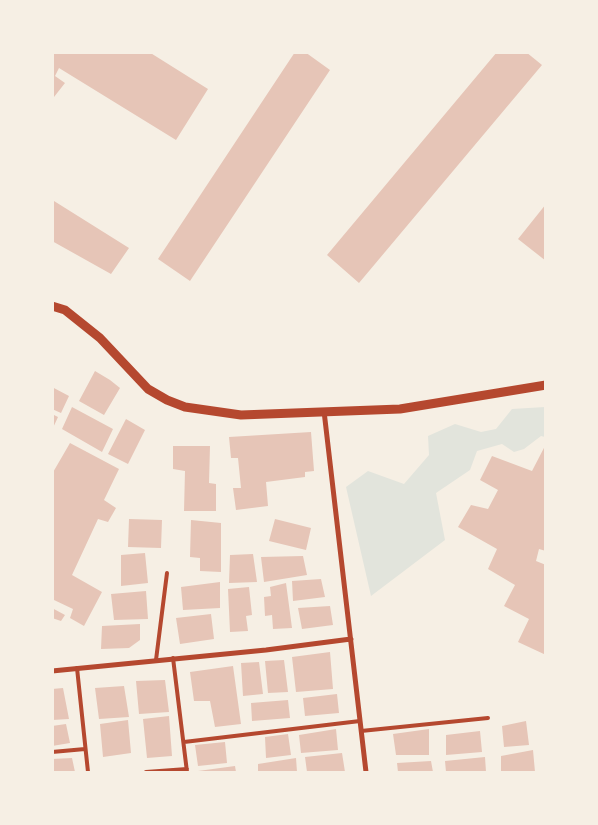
<!DOCTYPE html>
<html>
<head>
<meta charset="utf-8">
<style>
	body { margin:0 }
	#map { position:relative; width:598px; height:825px; overflow:hidden; background:#f6efe4; font-family:"Libre Baskerville",serif }
	canvas { display:block }
	.frame { position:absolute; inset:0; border:54px solid #f6efe4; pointer-events:none }
</style>
</head>
<body>
<div id="map">
<canvas width="598" height="825"></canvas>
<div class="frame"></div>
</div>
<script>
const context = document.querySelector('canvas').getContext('2d');
context.lineJoin = 'round';
function fillPath(path, color) {
  context.fillStyle = color;
  context.fill(path, 'evenodd');
}
function poly(rows) {
  const path = new Path2D();
  for (const r of rows) {
    path.moveTo(r[0], r[1]);
    for (let i = 2; i < r.length; i += 2) path.lineTo(r[i], r[i + 1]);
  }
  return path;
}
function stroke(path, color, width, dash) {
  context.strokeStyle = color;
  context.lineWidth = width;
  context.lineCap = dash ? 'butt' : 'round';
  context.setLineDash(dash || []);
  context.stroke(path);
}
fillPath(poly([
	[545,407,545,437,541,436,524,449,514,452,502,444,477,451,470,470,436,493,445,540,371,596,346,487,368,471,404,484,429,455,428,436,455,424,481,432,496,429,512,409]
]), '#e2e4dc');
fillPath(poly([
	[52,52,149,52,208,89,176,140,59,68,55,76,65,83,54,97,52,96],
	[295,52,305,52,330,70,190,281,158,259],
	[497,52,526,52,542,65,359,283,327,255],
	[54,201,129,248,111,274,52,241],
	[546,204,546,261,518,239],
	[95,371,110,380,120,388,104,415,79,401],
	[52,387,69,396,61,413,52,409],
	[72,407,113,429,102,452,62,429],
	[52,414,58,417,52,430],
	[126,419,145,430,128,464,108,454],
	[311,432,314,471,305,472,305,477,266,482,268,506,236,510,233,488,241,488,238,458,231,458,229,437],
	[70,443,119,469,104,500,116,508,108,522,98,519,72,575,102,592,84,626,70,618,73,609,54,600,52,604,52,474],
	[546,444,546,533,544,537,546,538,546,551,539,549,536,561,546,565,546,655,518,642,529,619,504,606,515,585,488,569,497,549,458,527,471,505,488,509,498,490,480,480,492,456,532,471],
	[173,446,210,446,209,483,216,484,216,511,184,511,185,471,173,469],
	[129,519,162,520,161,548,128,547],
	[275,519,311,528,306,550,269,541],
	[191,520,221,523,221,572,200,571,200,558,190,557],
	[145,553,148,583,121,586,121,555],
	[253,554,257,582,229,583,230,555],
	[303,556,307,575,264,582,261,557],
	[321,579,325,597,293,601,292,581],
	[220,582,220,608,183,610,181,587],
	[286,583,292,628,273,629,272,615,265,616,264,597,271,596,270,587],
	[249,587,252,615,246,616,248,631,230,632,228,589],
	[146,591,148,619,114,620,111,594],
	[330,606,333,625,302,629,298,608],
	[52,608,65,615,61,621,52,618],
	[211,614,214,639,180,644,176,618],
	[140,624,140,640,129,648,101,649,102,626],
	[330,652,333,689,296,692,292,657],
	[284,660,288,692,268,693,265,661],
	[259,662,263,694,243,696,241,663],
	[233,666,241,724,215,727,210,701,194,701,190,672],
	[165,680,169,712,139,714,136,681],
	[124,686,129,717,99,719,95,688],
	[63,688,69,719,52,720,52,689],
	[337,694,339,713,305,716,303,698],
	[288,700,290,718,252,721,251,703],
	[169,716,172,756,147,758,143,719],
	[128,720,131,753,103,757,100,724],
	[526,721,529,745,504,747,502,726],
	[66,724,70,743,52,746,52,726],
	[336,729,338,750,301,753,299,735],
	[429,729,429,755,396,755,393,734],
	[480,731,482,752,446,755,446,735],
	[288,734,291,755,266,758,265,737],
	[225,742,227,763,198,766,195,745],
	[533,750,535,772,501,772,501,756],
	[342,753,345,772,307,772,305,757],
	[485,757,486,772,446,772,445,761],
	[72,758,75,772,52,772,52,759],
	[296,758,297,772,258,772,258,764],
	[431,761,433,772,398,772,397,763],
	[235,766,236,772,198,772,198,771]
]), '#e6c5b7');
stroke(poly([
	[173,658,187,772],
	[156,660,167,573],
	[77,668,88,772],
	[361,731,488,718],
	[184,742,360,721],
	[52,752,85,749],
	[146,772,187,769]
]), '#b5482f', 4);
stroke(poly([
	[324,411,366,772],
	[52,671,266,650,351,639]
]), '#b5482f', 5);
stroke(poly([
	[52,306,65,310,100,338,148,389,167,400,185,407,241,415,400,409,546,385]
]), '#b5482f', 9);
</script>
</body>
</html>
